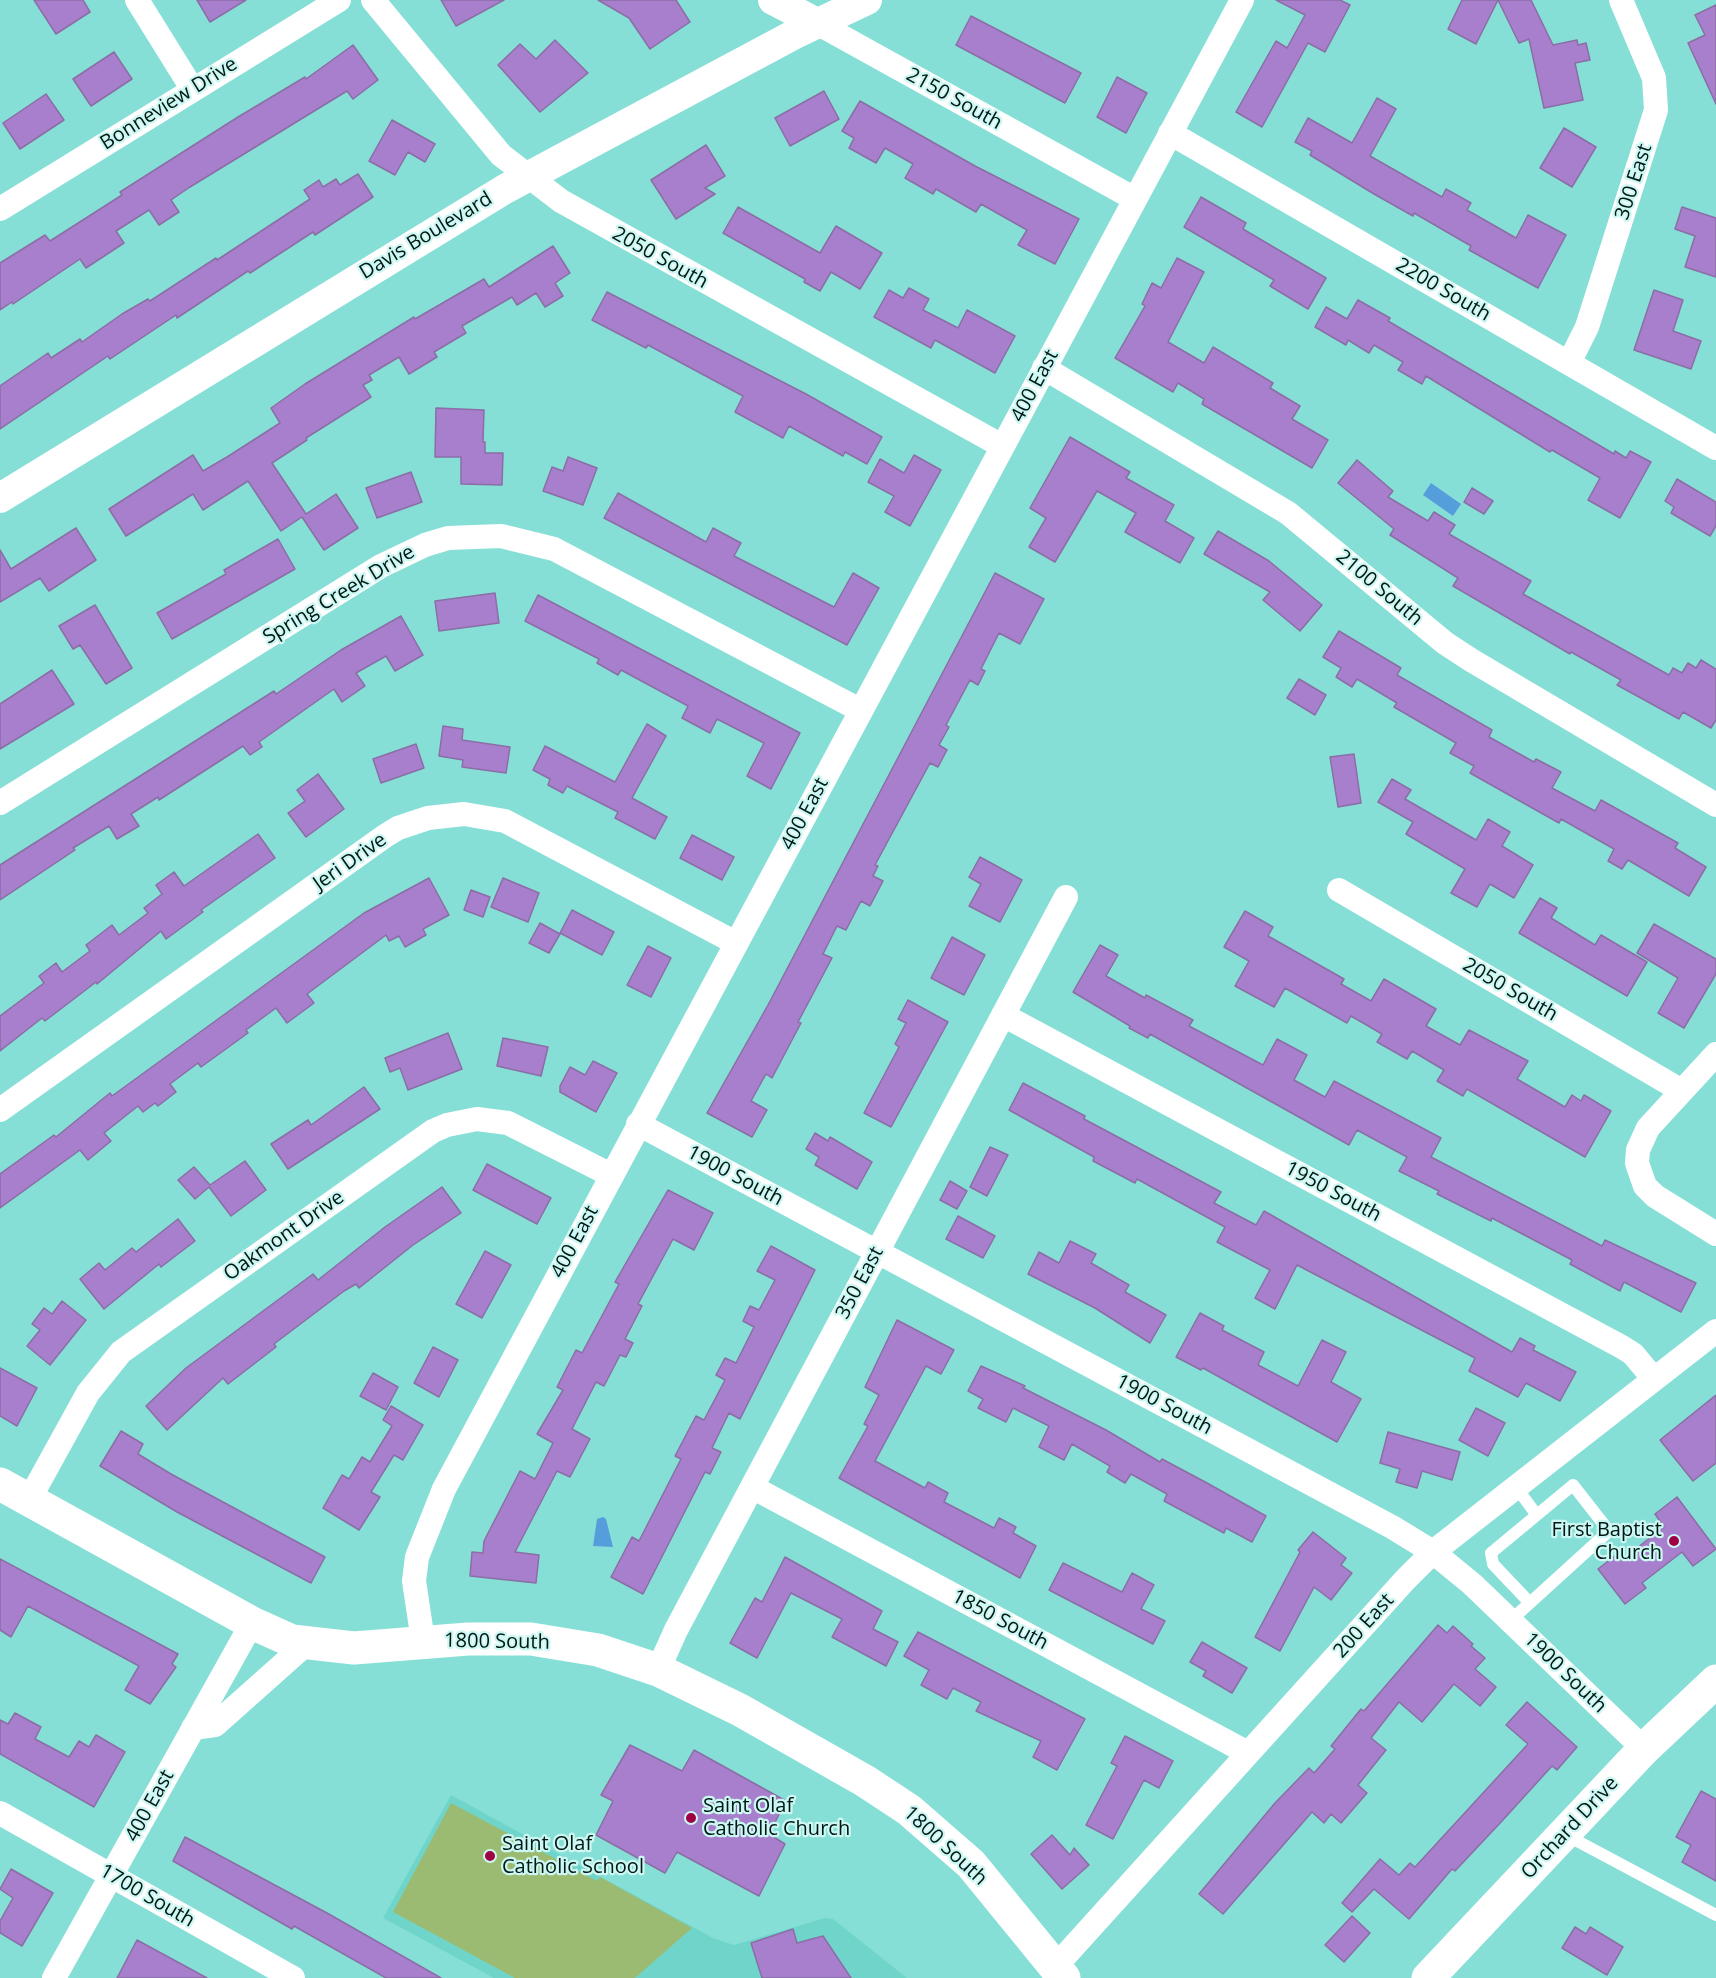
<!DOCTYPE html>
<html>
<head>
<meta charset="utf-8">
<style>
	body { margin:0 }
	canvas { display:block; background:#86dfd6 }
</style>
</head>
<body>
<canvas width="1716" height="1978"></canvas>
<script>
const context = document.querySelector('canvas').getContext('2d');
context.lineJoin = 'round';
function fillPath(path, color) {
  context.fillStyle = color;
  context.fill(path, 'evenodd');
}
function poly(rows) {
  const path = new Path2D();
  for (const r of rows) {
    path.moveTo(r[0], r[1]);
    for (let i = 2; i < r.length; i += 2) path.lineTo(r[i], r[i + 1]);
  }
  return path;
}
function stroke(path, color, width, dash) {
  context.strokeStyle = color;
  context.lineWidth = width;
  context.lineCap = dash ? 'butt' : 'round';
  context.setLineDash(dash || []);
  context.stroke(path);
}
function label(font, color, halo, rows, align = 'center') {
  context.font = font + ' "Open Sans",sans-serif';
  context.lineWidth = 4.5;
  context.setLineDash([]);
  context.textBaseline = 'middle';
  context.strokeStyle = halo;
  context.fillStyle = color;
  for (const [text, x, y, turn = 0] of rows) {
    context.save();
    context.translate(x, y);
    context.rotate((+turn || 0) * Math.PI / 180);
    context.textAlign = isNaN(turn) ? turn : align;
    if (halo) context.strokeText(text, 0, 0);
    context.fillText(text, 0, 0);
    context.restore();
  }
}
fillPath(poly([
	[451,1795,713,1938,734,1945,825,1918,833,1919,907,1978,494,1978,383,1918]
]), '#6fd5cb');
fillPath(poly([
	[451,1803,597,1881,600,1877,692,1928,635,1978,515,1978,393,1912]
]), '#9cbb72');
fillPath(poly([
	[1431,483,1461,504,1453,516,1423,495],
	[603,1517,606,1519,613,1547,593,1546,597,1519]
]), '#569ddc');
const building = poly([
	[34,0,83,0,90,12,56,34,34,0],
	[197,0,246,0,210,22,197,0],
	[441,0,504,0,456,26,441,0],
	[598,0,676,0,690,22,650,49,629,18,598,0],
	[1276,0,1340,0,1350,5,1325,52,1308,43,1262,127,1236,112,1276,41,1287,48,1305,15,1276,0],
	[1462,0,1531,0,1553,45,1577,40,1578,45,1586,43,1590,60,1575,63,1583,100,1544,108,1529,39,1519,43,1498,0,1476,44,1448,29,1462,0],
	[1716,5,1716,104,1688,43,1705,35,1695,15,1716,5],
	[971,16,1081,73,1065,103,956,45,971,16],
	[555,40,588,73,540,112,498,65,520,44,536,59,555,40],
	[353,45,378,80,353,99,347,91,190,187,171,200,179,212,159,225,149,210,116,231,124,243,86,268,80,259,13,304,12,302,0,310,0,263,45,235,50,241,122,195,120,192,238,117,305,77,306,79,353,45],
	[114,52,132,79,91,106,73,79,114,52],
	[1117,77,1147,93,1126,133,1097,117,1117,77],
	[824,91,839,119,790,146,775,118,824,91],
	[46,94,64,120,20,149,3,123,46,94],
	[1377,98,1396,109,1370,156,1442,197,1446,189,1471,203,1467,210,1516,238,1528,215,1566,235,1538,288,1469,250,1471,246,1414,213,1413,216,1374,194,1310,155,1312,151,1295,142,1308,118,1352,143,1377,98],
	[860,101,975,166,1079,219,1055,264,1018,245,1027,230,981,204,976,212,936,189,933,194,905,178,913,164,885,148,876,163,849,148,854,138,842,131,860,101],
	[392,120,435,144,425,162,408,152,395,175,369,161,392,120],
	[1564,128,1596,147,1572,187,1540,168,1564,128],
	[706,145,725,176,705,188,715,194,676,219,651,180,706,145],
	[358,174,373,197,315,235,313,232,250,273,248,271,177,318,176,315,110,359,108,356,0,429,0,386,48,353,51,358,80,339,82,342,122,314,148,299,150,301,216,258,217,260,310,199,304,190,319,180,323,187,336,179,340,185,358,174],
	[1201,197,1246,223,1243,229,1326,278,1308,309,1270,286,1274,280,1184,227,1201,197],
	[738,207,820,253,836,226,882,253,860,289,831,272,820,291,804,282,805,279,723,233,738,207],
	[1682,207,1716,218,1716,277,1685,267,1695,236,1675,229,1682,207],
	[553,246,570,273,555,283,563,296,545,307,536,293,517,305,512,297,462,326,466,333,434,352,437,357,409,374,399,357,369,375,372,380,363,385,371,397,306,438,307,440,272,463,306,514,336,494,358,528,324,550,302,517,281,531,248,481,203,510,193,494,126,536,109,509,193,455,203,471,227,457,280,423,271,408,305,384,414,317,415,319,484,279,489,287,553,246],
	[1177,258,1204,272,1168,342,1204,363,1213,347,1273,383,1270,388,1300,406,1292,419,1328,440,1312,468,1202,404,1204,399,1178,383,1173,392,1115,358,1145,306,1142,304,1152,283,1161,288,1177,258],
	[909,288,929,299,923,310,958,328,967,310,1015,336,995,373,935,340,931,348,874,317,889,290,903,298,909,288],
	[1654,290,1683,300,1673,331,1701,341,1691,369,1634,350,1654,290],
	[607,292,806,394,882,437,867,464,845,452,843,456,789,426,783,438,735,412,743,396,648,345,646,348,592,320,607,292],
	[1358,300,1390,318,1388,321,1614,454,1615,451,1626,458,1630,451,1651,462,1620,518,1588,500,1600,478,1552,450,1550,452,1426,376,1422,384,1398,370,1403,362,1374,345,1369,353,1348,340,1346,345,1315,327,1326,307,1347,319,1358,300],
	[436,408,484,410,483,442,485,442,485,453,503,453,502,485,461,484,461,457,435,457,436,408],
	[1070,437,1130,472,1126,478,1174,505,1165,521,1194,538,1180,563,1125,532,1136,513,1097,491,1055,562,1029,547,1046,518,1030,508,1070,437],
	[914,455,941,470,910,526,885,512,894,496,868,482,880,459,904,473,914,455],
	[568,457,597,468,583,505,543,491,552,467,563,471,568,457],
	[1357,460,1393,491,1388,497,1428,521,1434,512,1455,525,1449,534,1531,581,1523,594,1669,675,1673,668,1682,673,1688,663,1696,668,1701,660,1716,669,1716,720,1711,728,1683,712,1679,719,1639,697,1617,685,1621,680,1571,652,1570,654,1453,586,1458,578,1390,535,1394,529,1338,483,1357,460],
	[411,472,422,502,377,518,366,488,411,472],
	[1677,479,1716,502,1716,526,1710,536,1671,513,1674,507,1665,501,1677,479],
	[1472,488,1493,501,1484,514,1464,502,1472,488],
	[618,493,706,542,713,528,741,543,734,556,834,607,853,573,879,588,847,645,604,518,618,493],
	[76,528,96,560,49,591,40,578,0,602,0,550,11,569,76,528],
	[1218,531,1269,561,1322,605,1300,631,1263,600,1270,592,1204,554,1218,531],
	[278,539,295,569,172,639,157,613,226,574,224,570,278,539],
	[995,573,1044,599,1020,644,999,633,981,669,985,671,978,685,970,680,946,725,949,727,939,745,947,750,938,767,930,763,875,865,878,866,873,876,883,881,870,906,861,901,846,930,837,926,823,954,832,958,798,1022,801,1023,772,1078,766,1074,751,1101,767,1110,752,1137,707,1113,768,1005,995,573],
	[495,593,499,623,439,631,435,601,495,593],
	[538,595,800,733,771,789,747,776,764,743,717,719,710,733,682,718,688,706,621,670,618,675,597,663,599,659,525,621,538,595],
	[95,605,132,668,106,684,80,645,73,649,59,626,95,605],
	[401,616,423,655,395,671,386,656,356,673,365,686,342,702,334,689,259,742,262,747,250,755,243,746,159,800,158,797,131,814,139,826,117,839,109,826,73,848,75,850,0,900,0,865,274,691,276,694,341,650,401,616],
	[1339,631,1401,668,1397,675,1492,730,1489,737,1534,762,1536,759,1561,772,1552,788,1595,811,1601,800,1678,843,1675,848,1706,867,1689,896,1628,860,1622,869,1608,861,1614,849,1561,819,1559,823,1470,773,1474,766,1450,753,1456,743,1394,707,1397,703,1357,679,1352,687,1336,677,1341,668,1323,657,1339,631],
	[52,670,74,704,0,749,0,704,52,670],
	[1299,679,1326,695,1315,715,1287,698,1299,679],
	[647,724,666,736,632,798,667,817,655,839,615,818,618,812,567,786,563,793,548,785,550,779,533,770,545,746,615,782,647,724],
	[443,726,463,729,462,740,510,747,506,773,462,767,463,760,439,756,443,726],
	[416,744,424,768,381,783,373,759,416,744],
	[1354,754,1361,803,1338,807,1330,757,1354,754],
	[318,774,344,809,306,837,288,813,305,801,297,790,318,774],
	[1392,779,1411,790,1405,799,1476,840,1488,819,1510,832,1502,846,1533,865,1514,898,1490,884,1477,907,1451,893,1465,869,1406,834,1413,822,1378,802,1392,779],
	[258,834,275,858,201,910,203,912,166,939,161,931,97,984,96,982,45,1021,42,1018,0,1051,0,1016,44,983,39,976,56,963,62,972,90,951,86,945,112,925,119,935,148,913,144,908,162,894,156,885,174,872,184,886,258,834],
	[692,835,734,857,722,880,680,858,692,835],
	[980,857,1022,880,1000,922,969,906,981,884,969,877,980,857],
	[429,878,449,915,423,929,426,935,405,947,399,936,389,941,386,935,307,994,314,1003,287,1023,276,1008,246,1030,248,1033,201,1067,198,1063,170,1084,176,1092,158,1106,155,1103,143,1112,138,1106,104,1133,111,1141,88,1160,80,1150,0,1208,0,1174,54,1135,56,1137,110,1093,112,1096,364,913,429,878],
	[503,878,539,893,528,922,491,907,503,878],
	[471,890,490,897,483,917,464,910,471,890],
	[1540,898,1557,908,1551,918,1595,945,1601,935,1647,962,1627,996,1519,933,1540,898],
	[572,910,614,932,602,955,560,933,572,910],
	[1245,911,1273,927,1268,936,1344,979,1341,984,1371,1001,1384,979,1436,1009,1426,1026,1460,1045,1469,1030,1528,1061,1517,1079,1565,1107,1572,1095,1581,1101,1584,1095,1611,1111,1585,1157,1467,1089,1463,1096,1437,1081,1444,1070,1412,1051,1407,1059,1377,1042,1382,1034,1351,1016,1347,1023,1285,988,1274,1007,1235,986,1249,961,1224,947,1245,911],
	[540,923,560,934,549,953,529,943,540,923],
	[1654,924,1716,959,1716,974,1684,1028,1658,1013,1678,978,1637,953,1654,924],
	[952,937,985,955,964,995,931,978,952,937],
	[1100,945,1118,955,1106,976,1145,998,1146,995,1193,1020,1189,1026,1263,1065,1277,1039,1307,1055,1294,1080,1325,1097,1334,1081,1441,1138,1431,1157,1602,1246,1605,1240,1696,1283,1681,1312,1624,1282,1620,1291,1570,1264,1572,1260,1492,1218,1491,1221,1437,1194,1439,1191,1399,1171,1407,1157,1357,1130,1349,1145,1150,1034,1148,1038,1129,1028,1130,1026,1073,992,1100,945],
	[648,946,671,958,651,997,627,985,648,946],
	[908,1000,948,1022,891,1127,864,1113,899,1047,895,1044,906,1023,898,1019,908,1000],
	[448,1033,462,1069,408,1090,400,1068,390,1072,385,1058,448,1033],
	[503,1038,548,1047,541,1076,497,1066,503,1038],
	[593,1061,617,1073,596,1112,560,1092,560,1086,570,1067,585,1075,593,1061],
	[1023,1083,1085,1116,1084,1119,1221,1192,1214,1203,1256,1225,1264,1211,1512,1352,1520,1338,1535,1346,1533,1350,1576,1372,1560,1401,1526,1383,1518,1397,1469,1371,1475,1358,1297,1265,1275,1309,1255,1298,1270,1270,1217,1242,1225,1227,1137,1179,1135,1183,1093,1161,1094,1157,1009,1110,1023,1083],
	[364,1087,380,1109,288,1169,271,1144,308,1120,311,1125,364,1087],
	[815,1133,828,1141,830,1137,872,1162,857,1189,815,1165,819,1157,806,1149,815,1133],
	[990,1147,1008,1155,987,1196,970,1187,990,1147],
	[245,1161,266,1190,231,1216,209,1187,195,1199,178,1180,194,1167,210,1185,245,1161],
	[487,1164,551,1198,537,1224,473,1190,487,1164],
	[950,1181,967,1191,957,1209,940,1200,950,1181],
	[442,1187,461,1213,413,1245,359,1288,356,1284,344,1291,274,1344,276,1347,228,1384,223,1378,167,1430,146,1406,186,1368,313,1274,318,1280,385,1227,442,1187],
	[668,1190,713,1213,694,1250,673,1239,638,1304,642,1306,625,1339,633,1343,626,1357,620,1355,604,1386,596,1382,572,1429,590,1439,570,1477,557,1471,515,1552,539,1555,536,1583,470,1576,472,1552,483,1553,484,1541,520,1471,535,1479,553,1443,537,1434,563,1390,557,1387,576,1350,582,1353,619,1284,615,1282,668,1190],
	[958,1216,995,1236,983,1258,946,1239,958,1216],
	[178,1219,195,1241,161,1267,159,1264,104,1309,80,1279,99,1263,105,1270,132,1248,136,1252,178,1219],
	[1070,1241,1096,1254,1091,1263,1129,1285,1125,1292,1166,1315,1150,1343,1095,1308,1028,1274,1039,1252,1059,1263,1070,1241],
	[771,1246,815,1270,740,1419,729,1413,712,1448,721,1452,710,1474,705,1472,643,1594,611,1577,632,1537,639,1541,681,1459,675,1456,696,1416,704,1420,725,1380,716,1375,725,1358,736,1363,754,1327,743,1321,750,1306,759,1310,775,1280,757,1271,771,1246],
	[485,1251,511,1265,482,1318,456,1304,485,1251],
	[62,1301,86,1320,50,1365,27,1346,40,1330,32,1324,44,1308,52,1314,62,1301],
	[1200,1313,1224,1326,1222,1330,1264,1352,1258,1365,1298,1386,1322,1340,1346,1352,1331,1382,1361,1399,1337,1442,1203,1368,1201,1370,1176,1357,1200,1313],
	[897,1320,954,1350,941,1374,926,1366,875,1461,925,1488,928,1482,948,1493,944,1502,994,1528,999,1518,1016,1527,1013,1533,1036,1546,1020,1578,839,1478,868,1426,864,1424,879,1395,865,1387,897,1320],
	[433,1347,458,1360,439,1397,414,1383,433,1347],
	[981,1366,1025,1386,1023,1388,1106,1430,1160,1462,1162,1459,1207,1483,1266,1516,1252,1542,1226,1528,1224,1533,1164,1501,1167,1494,1131,1474,1125,1483,1107,1472,1110,1466,1072,1444,1064,1460,1039,1447,1049,1426,1013,1408,1006,1422,978,1408,983,1399,968,1391,981,1366],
	[0,1368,37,1388,17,1426,0,1416,0,1368],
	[373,1373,398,1387,386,1410,360,1396,373,1373],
	[1716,1395,1716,1463,1693,1481,1660,1440,1716,1395],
	[391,1406,423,1425,403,1460,394,1455,371,1492,380,1497,359,1530,323,1508,342,1475,349,1479,362,1457,370,1462,392,1426,383,1420,391,1406],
	[1476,1408,1505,1423,1488,1456,1459,1440,1476,1408],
	[121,1431,143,1444,138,1454,171,1474,325,1557,311,1583,177,1512,100,1466,121,1431],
	[1388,1432,1460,1452,1452,1480,1422,1471,1417,1488,1396,1482,1400,1469,1380,1463,1388,1432],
	[1677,1497,1716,1549,1693,1566,1682,1552,1642,1583,1646,1588,1625,1604,1598,1569,1620,1552,1624,1558,1664,1527,1655,1514,1677,1497],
	[1313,1532,1346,1558,1341,1565,1352,1573,1331,1600,1314,1587,1280,1651,1255,1637,1300,1552,1298,1550,1313,1532],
	[785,1557,882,1611,873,1629,898,1642,886,1666,832,1637,842,1619,791,1593,757,1658,730,1643,755,1598,762,1602,785,1557],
	[0,1559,178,1654,172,1664,176,1667,150,1704,125,1690,139,1666,28,1606,11,1637,0,1630,0,1559],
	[1063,1563,1122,1592,1132,1573,1154,1585,1141,1609,1165,1621,1153,1644,1049,1590,1063,1563],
	[1438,1625,1447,1633,1453,1626,1473,1644,1471,1646,1485,1658,1475,1669,1496,1687,1480,1706,1454,1684,1422,1722,1399,1702,1371,1738,1386,1750,1358,1785,1367,1793,1341,1823,1331,1814,1324,1823,1312,1812,1223,1914,1199,1894,1275,1803,1309,1768,1314,1773,1335,1749,1331,1746,1361,1709,1364,1711,1438,1625],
	[918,1632,1085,1719,1057,1770,1033,1757,1041,1741,976,1711,981,1702,953,1688,947,1699,921,1685,929,1670,904,1656,918,1632],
	[1202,1642,1247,1668,1232,1693,1203,1676,1206,1671,1190,1662,1202,1642],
	[1527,1702,1577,1747,1557,1770,1552,1766,1502,1821,1455,1871,1452,1869,1409,1919,1374,1889,1352,1912,1342,1903,1380,1859,1399,1875,1410,1863,1415,1867,1528,1744,1506,1725,1527,1702],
	[15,1713,41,1727,35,1739,69,1757,79,1741,89,1747,96,1735,125,1752,94,1807,0,1754,0,1720,8,1724,15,1713],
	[1125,1736,1173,1761,1159,1788,1144,1780,1113,1839,1086,1825,1117,1766,1111,1763,1125,1736],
	[630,1745,682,1771,694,1750,786,1801,769,1834,785,1844,759,1896,677,1852,665,1873,596,1835,613,1801,601,1795,630,1745],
	[1701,1791,1716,1799,1716,1881,1682,1862,1691,1845,1676,1837,1701,1791],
	[1052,1835,1070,1855,1074,1848,1089,1865,1062,1889,1031,1854,1052,1835],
	[185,1837,327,1913,441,1978,386,1978,294,1926,292,1929,173,1861,185,1837],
	[11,1869,53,1893,22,1946,0,1933,0,1921,13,1898,0,1889,11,1869],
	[1352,1916,1370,1933,1344,1962,1325,1945,1352,1916],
	[1575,1927,1586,1934,1590,1927,1623,1947,1607,1975,1562,1948,1575,1927],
	[793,1929,797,1943,823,1936,851,1978,762,1978,751,1943,793,1929],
	[137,1940,207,1978,117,1978,137,1940]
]);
fillPath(building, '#a77fcc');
stroke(building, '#8a6ea5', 1.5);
stroke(poly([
	[1516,1487,1536,1514],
	[1510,1621,1609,1531,1573,1485,1491,1553,1493,1564,1530,1603],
	[1566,1835,1716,1915]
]), '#fff', 12);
stroke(poly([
	[137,0,193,90],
	[373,0,501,155,561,201,1002,446],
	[817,23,1135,199],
	[1170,133,1716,448],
	[0,209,339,0],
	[1569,363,1587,327,1656,110,1654,78,1621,0],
	[1044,368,1288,513,1445,643,1471,660,1716,805],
	[0,803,381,566,425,545,448,538,501,536,554,549,860,710],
	[1339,890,1682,1091],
	[1003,1015,1622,1347,1633,1354,1654,1379],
	[1716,1054,1648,1128,1638,1150,1637,1163,1645,1186,1655,1196,1716,1234],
	[0,1110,385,836,398,828,428,818,464,814,505,821,736,943],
	[638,1124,1392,1527,1433,1552,1472,1584,1644,1749],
	[752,1487,1248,1753],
	[29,1500,88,1393,121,1352,433,1131,447,1125,477,1119,508,1123,611,1175],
	[423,1641,414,1581,417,1557,444,1489,1242,0],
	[658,1670,676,1630,1066,897],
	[193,1728,215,1725,306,1644],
	[0,1813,293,1978],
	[1055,1967,1405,1580,1433,1552,1716,1331],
	[54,1978,252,1623]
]), '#fff', 24);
stroke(poly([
	[773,0,817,23],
	[0,498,505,189,795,34,867,0]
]), '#fff', 30);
stroke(poly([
	[0,1484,252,1623,292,1641,354,1648,468,1639,531,1639,598,1650,658,1670,740,1710,865,1781,909,1810,971,1864,1064,1978],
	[1428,1978,1644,1749,1716,1681]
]), '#fff', 33);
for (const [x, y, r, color] of [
	[1674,1541,6,"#9f0144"],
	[691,1818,6,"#9f0144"],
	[490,1856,6,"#9f0144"]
]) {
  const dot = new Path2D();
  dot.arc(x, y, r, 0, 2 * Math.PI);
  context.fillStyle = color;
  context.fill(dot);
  stroke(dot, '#cdf7f2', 2);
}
label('20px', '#001815', '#cdf7f2', [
	["2150 South",954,99,29],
	["Bonneview Drive",169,104,-32],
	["300 East",1634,182,-72],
	["Davis Boulevard",426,236,-31],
	["2050 South",660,258,29],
	["2200 South",1443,290,30],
	["400 East",1035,386,-62],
	["2100 South",1379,588,40],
	["Spring Creek Drive",339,595,-31],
	["400 East",805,814,-62],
	["Jeri Drive",350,862,-35],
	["2050 South",1510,990,30],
	["1900 South",735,1176,28],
	["1950 South",1333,1192,28],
	["Oakmont Drive",284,1236,-35],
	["400 East",575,1242,-62],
	["350 East",860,1283,-62],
	["1900 South",1164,1405,28],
	["1850 South",1000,1620,28],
	["200 East",1364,1626,-48],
	["1800 South",497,1642,1],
	["1900 South",1565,1673,44],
	["400 East",150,1806,-61],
	["Orchard Drive",1570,1828,-47],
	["1800 South",945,1846,43],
	["1700 South",147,1896,30]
]);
label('20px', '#001815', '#cdf7f2', [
	["First Baptist",1662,1530,"right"],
	["Church",1662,1553,"right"],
	["Saint Olaf",703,1806],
	["Catholic Church",703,1829],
	["Saint Olaf",502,1844],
	["Catholic School",502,1867]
], 'left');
</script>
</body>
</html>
